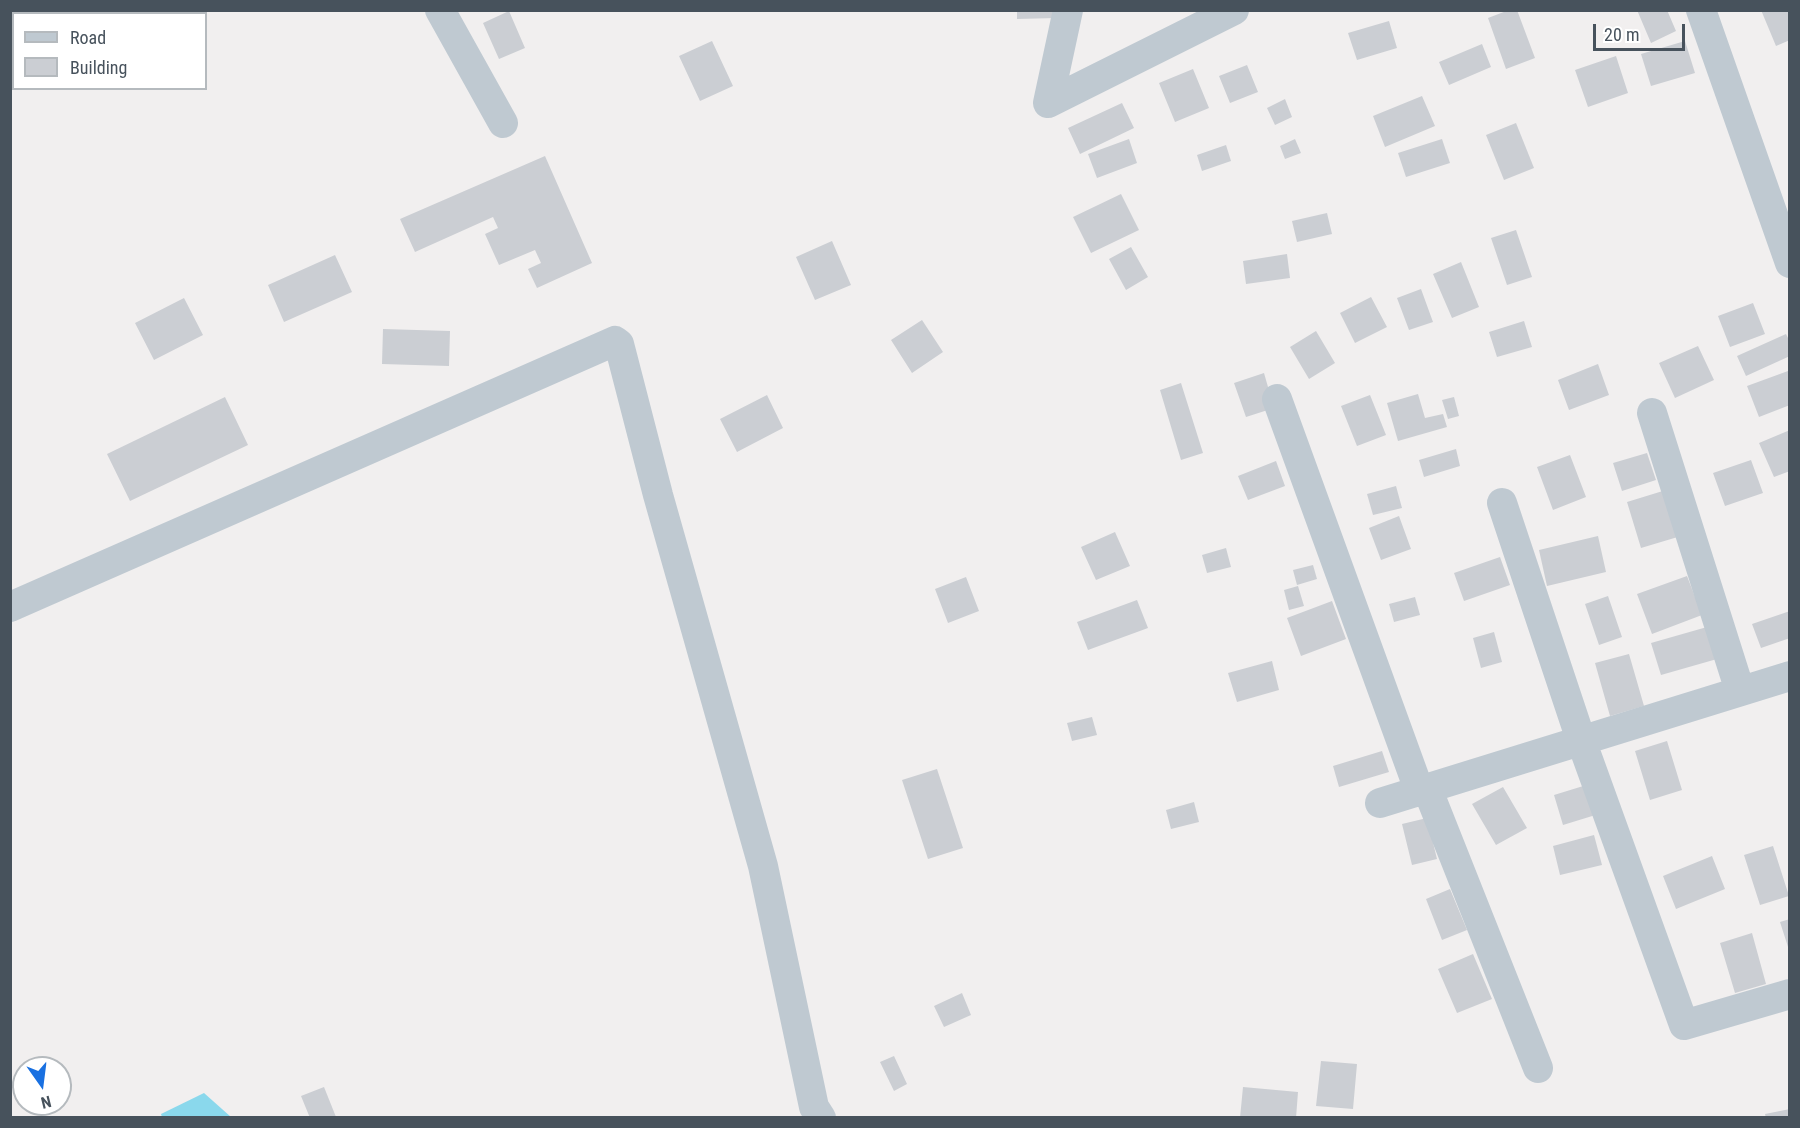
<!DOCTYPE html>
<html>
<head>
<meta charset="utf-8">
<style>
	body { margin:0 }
	#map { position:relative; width:1800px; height:1128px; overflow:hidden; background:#f1efef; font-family:"Roboto Condensed",sans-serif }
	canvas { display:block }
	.frame { position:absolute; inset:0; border:12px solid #47525c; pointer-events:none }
	.legend { position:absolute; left:12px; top:12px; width:195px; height:78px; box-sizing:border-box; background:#fff; border:2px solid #b5babe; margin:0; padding:8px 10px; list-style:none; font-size:18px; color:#47525c }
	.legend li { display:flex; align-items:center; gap:12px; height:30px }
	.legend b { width:30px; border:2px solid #b5babe }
	.north { position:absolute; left:12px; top:1056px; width:60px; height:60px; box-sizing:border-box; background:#fff; border:2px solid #b5babe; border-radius:50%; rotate:166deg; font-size:16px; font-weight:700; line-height:24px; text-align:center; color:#47525c }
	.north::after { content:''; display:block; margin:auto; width:21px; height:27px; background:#1970e1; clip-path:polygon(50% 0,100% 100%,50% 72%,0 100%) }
	.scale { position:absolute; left:1593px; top:24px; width:92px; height:27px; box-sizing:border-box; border:3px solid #47525c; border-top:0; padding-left:8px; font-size:18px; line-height:21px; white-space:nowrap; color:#47525c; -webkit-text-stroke:4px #fff; paint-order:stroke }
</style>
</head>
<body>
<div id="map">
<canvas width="1800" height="1128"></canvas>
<div class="frame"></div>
<ul class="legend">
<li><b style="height:8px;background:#bfc9d1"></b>Road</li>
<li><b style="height:16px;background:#cbced3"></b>Building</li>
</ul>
<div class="north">N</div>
<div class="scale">20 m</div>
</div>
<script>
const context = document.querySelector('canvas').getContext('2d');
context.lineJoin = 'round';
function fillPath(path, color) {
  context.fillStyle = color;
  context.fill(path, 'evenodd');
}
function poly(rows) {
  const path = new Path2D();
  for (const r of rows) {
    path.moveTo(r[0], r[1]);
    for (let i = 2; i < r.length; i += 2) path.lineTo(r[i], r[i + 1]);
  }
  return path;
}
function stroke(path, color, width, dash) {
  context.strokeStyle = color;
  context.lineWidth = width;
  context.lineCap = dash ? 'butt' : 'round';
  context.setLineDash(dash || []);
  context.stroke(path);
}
fillPath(poly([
	[204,1093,231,1117,162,1117,161,1114]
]), '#8ad8ec');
fillPath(poly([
	[1017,10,1056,10,1056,18,1017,19],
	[1509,10,1517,10,1535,58,1506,69,1488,18],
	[1637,10,1667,10,1676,31,1651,43],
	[1761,10,1790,10,1790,40,1776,46],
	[509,11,525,48,499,59,483,23],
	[1389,21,1397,48,1357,60,1348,33],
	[712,41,733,86,700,101,679,56],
	[1685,41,1695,73,1651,86,1641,54],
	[1482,44,1491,67,1449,85,1439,62],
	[1616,56,1628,93,1588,107,1575,70],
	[1247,65,1258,92,1230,103,1219,76],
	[1193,69,1209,108,1175,122,1159,83],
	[1422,96,1435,126,1385,147,1373,116],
	[1285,99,1292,117,1275,125,1267,108],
	[1122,103,1134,128,1080,154,1068,128],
	[1516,123,1534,168,1504,180,1486,135],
	[1129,139,1137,163,1097,178,1088,154],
	[1295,139,1301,153,1285,159,1280,146],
	[1442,139,1450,163,1406,177,1398,153],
	[1226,145,1231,161,1202,171,1197,155],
	[545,156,592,263,537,288,528,269,541,263,535,250,499,265,485,234,498,228,493,217,415,252,400,219],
	[1121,194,1139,230,1091,253,1073,217],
	[1327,213,1332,234,1297,242,1292,221],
	[1516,230,1532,277,1507,285,1491,238],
	[832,241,851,285,815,300,796,257],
	[1131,247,1148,277,1126,290,1109,259],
	[1287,254,1290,278,1246,284,1243,261],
	[335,255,352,292,284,322,268,285],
	[1461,262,1479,307,1452,318,1433,274],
	[1421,289,1433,322,1409,330,1397,298],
	[1371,297,1387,327,1355,343,1340,313],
	[184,298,203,335,154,360,135,323],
	[1753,303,1765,334,1730,347,1718,316],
	[922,320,943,352,912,373,891,340],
	[1524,321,1532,347,1497,357,1489,332],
	[383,329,450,331,449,366,382,364],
	[1316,331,1335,363,1309,379,1290,347],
	[1786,334,1790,342,1790,356,1746,376,1737,356],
	[1698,346,1714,380,1675,398,1659,363],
	[1598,364,1609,395,1569,410,1558,380],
	[1788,371,1790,405,1759,417,1747,386],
	[1264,373,1274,408,1246,417,1234,383],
	[1181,383,1203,453,1181,460,1160,390],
	[1418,394,1425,418,1443,414,1447,427,1398,441,1387,403],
	[767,395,783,428,737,452,720,419],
	[1370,395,1386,435,1357,446,1341,406],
	[225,397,248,445,130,501,107,454],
	[1454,397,1459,416,1448,419,1442,400],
	[1790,430,1790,471,1774,477,1759,443],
	[1456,449,1460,466,1424,477,1419,460],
	[1647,453,1656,480,1622,491,1613,463],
	[1570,455,1586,497,1553,510,1537,467],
	[1751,460,1763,493,1725,506,1713,473],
	[1276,461,1285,486,1248,500,1238,476],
	[1396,486,1402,508,1373,515,1367,494],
	[1666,490,1681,536,1641,548,1627,502],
	[1399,516,1411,549,1381,560,1369,528],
	[1115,532,1130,566,1096,580,1081,547],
	[1598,536,1606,572,1547,586,1539,550],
	[1226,548,1231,567,1207,573,1202,555],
	[1500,557,1510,585,1464,601,1454,573],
	[1313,565,1317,579,1297,585,1293,570],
	[1687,576,1702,615,1652,634,1637,594],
	[966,577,979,611,948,623,935,589],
	[1298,586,1304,606,1289,610,1284,590],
	[1608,596,1622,637,1599,645,1585,604],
	[1415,597,1420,615,1394,622,1389,604],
	[1137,600,1148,628,1088,650,1077,622],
	[1332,601,1346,639,1301,656,1287,618],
	[1790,611,1790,638,1761,648,1752,624],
	[1707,627,1717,659,1661,675,1651,643],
	[1494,632,1502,662,1481,668,1473,638],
	[1629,654,1644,706,1610,716,1595,663],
	[1272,661,1279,690,1237,702,1228,673],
	[1092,717,1097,735,1072,741,1067,723],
	[1667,741,1682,790,1650,800,1635,751],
	[1382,751,1389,772,1339,787,1333,766],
	[937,769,963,848,928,859,902,780],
	[1593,783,1602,813,1563,825,1554,795],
	[1503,787,1527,828,1496,845,1472,804],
	[1194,802,1199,822,1171,829,1166,810],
	[1427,818,1437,859,1412,865,1402,824],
	[1594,835,1602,865,1560,875,1553,846],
	[1773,846,1789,896,1760,905,1744,855],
	[1712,856,1725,889,1676,909,1663,876],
	[1450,889,1467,930,1442,940,1426,899],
	[1790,919,1790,950,1789,950,1780,922],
	[1752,933,1766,984,1735,993,1720,943],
	[1473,954,1492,999,1457,1013,1438,969],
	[962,993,971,1015,944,1027,934,1006],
	[894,1056,907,1084,894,1091,880,1062],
	[1321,1061,1357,1064,1353,1109,1316,1106],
	[324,1087,336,1117,310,1118,301,1096],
	[1243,1087,1298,1092,1296,1118,1240,1118],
	[1790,1109,1790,1118,1766,1118,1765,1114]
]), '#cbced3');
stroke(poly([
	[440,10,503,123],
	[1068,10,1048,103,1234,10],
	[1701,10,1790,263],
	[1277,399,1419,790],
	[1652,413,1740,691],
	[1502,503,1581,740,1684,1025,1790,994],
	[10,607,615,341,619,344,658,495,763,866,814,1107,821,1118],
	[1427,788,1538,1068],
	[1380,803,1790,676]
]), '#bfc9d1', 30);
</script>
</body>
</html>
